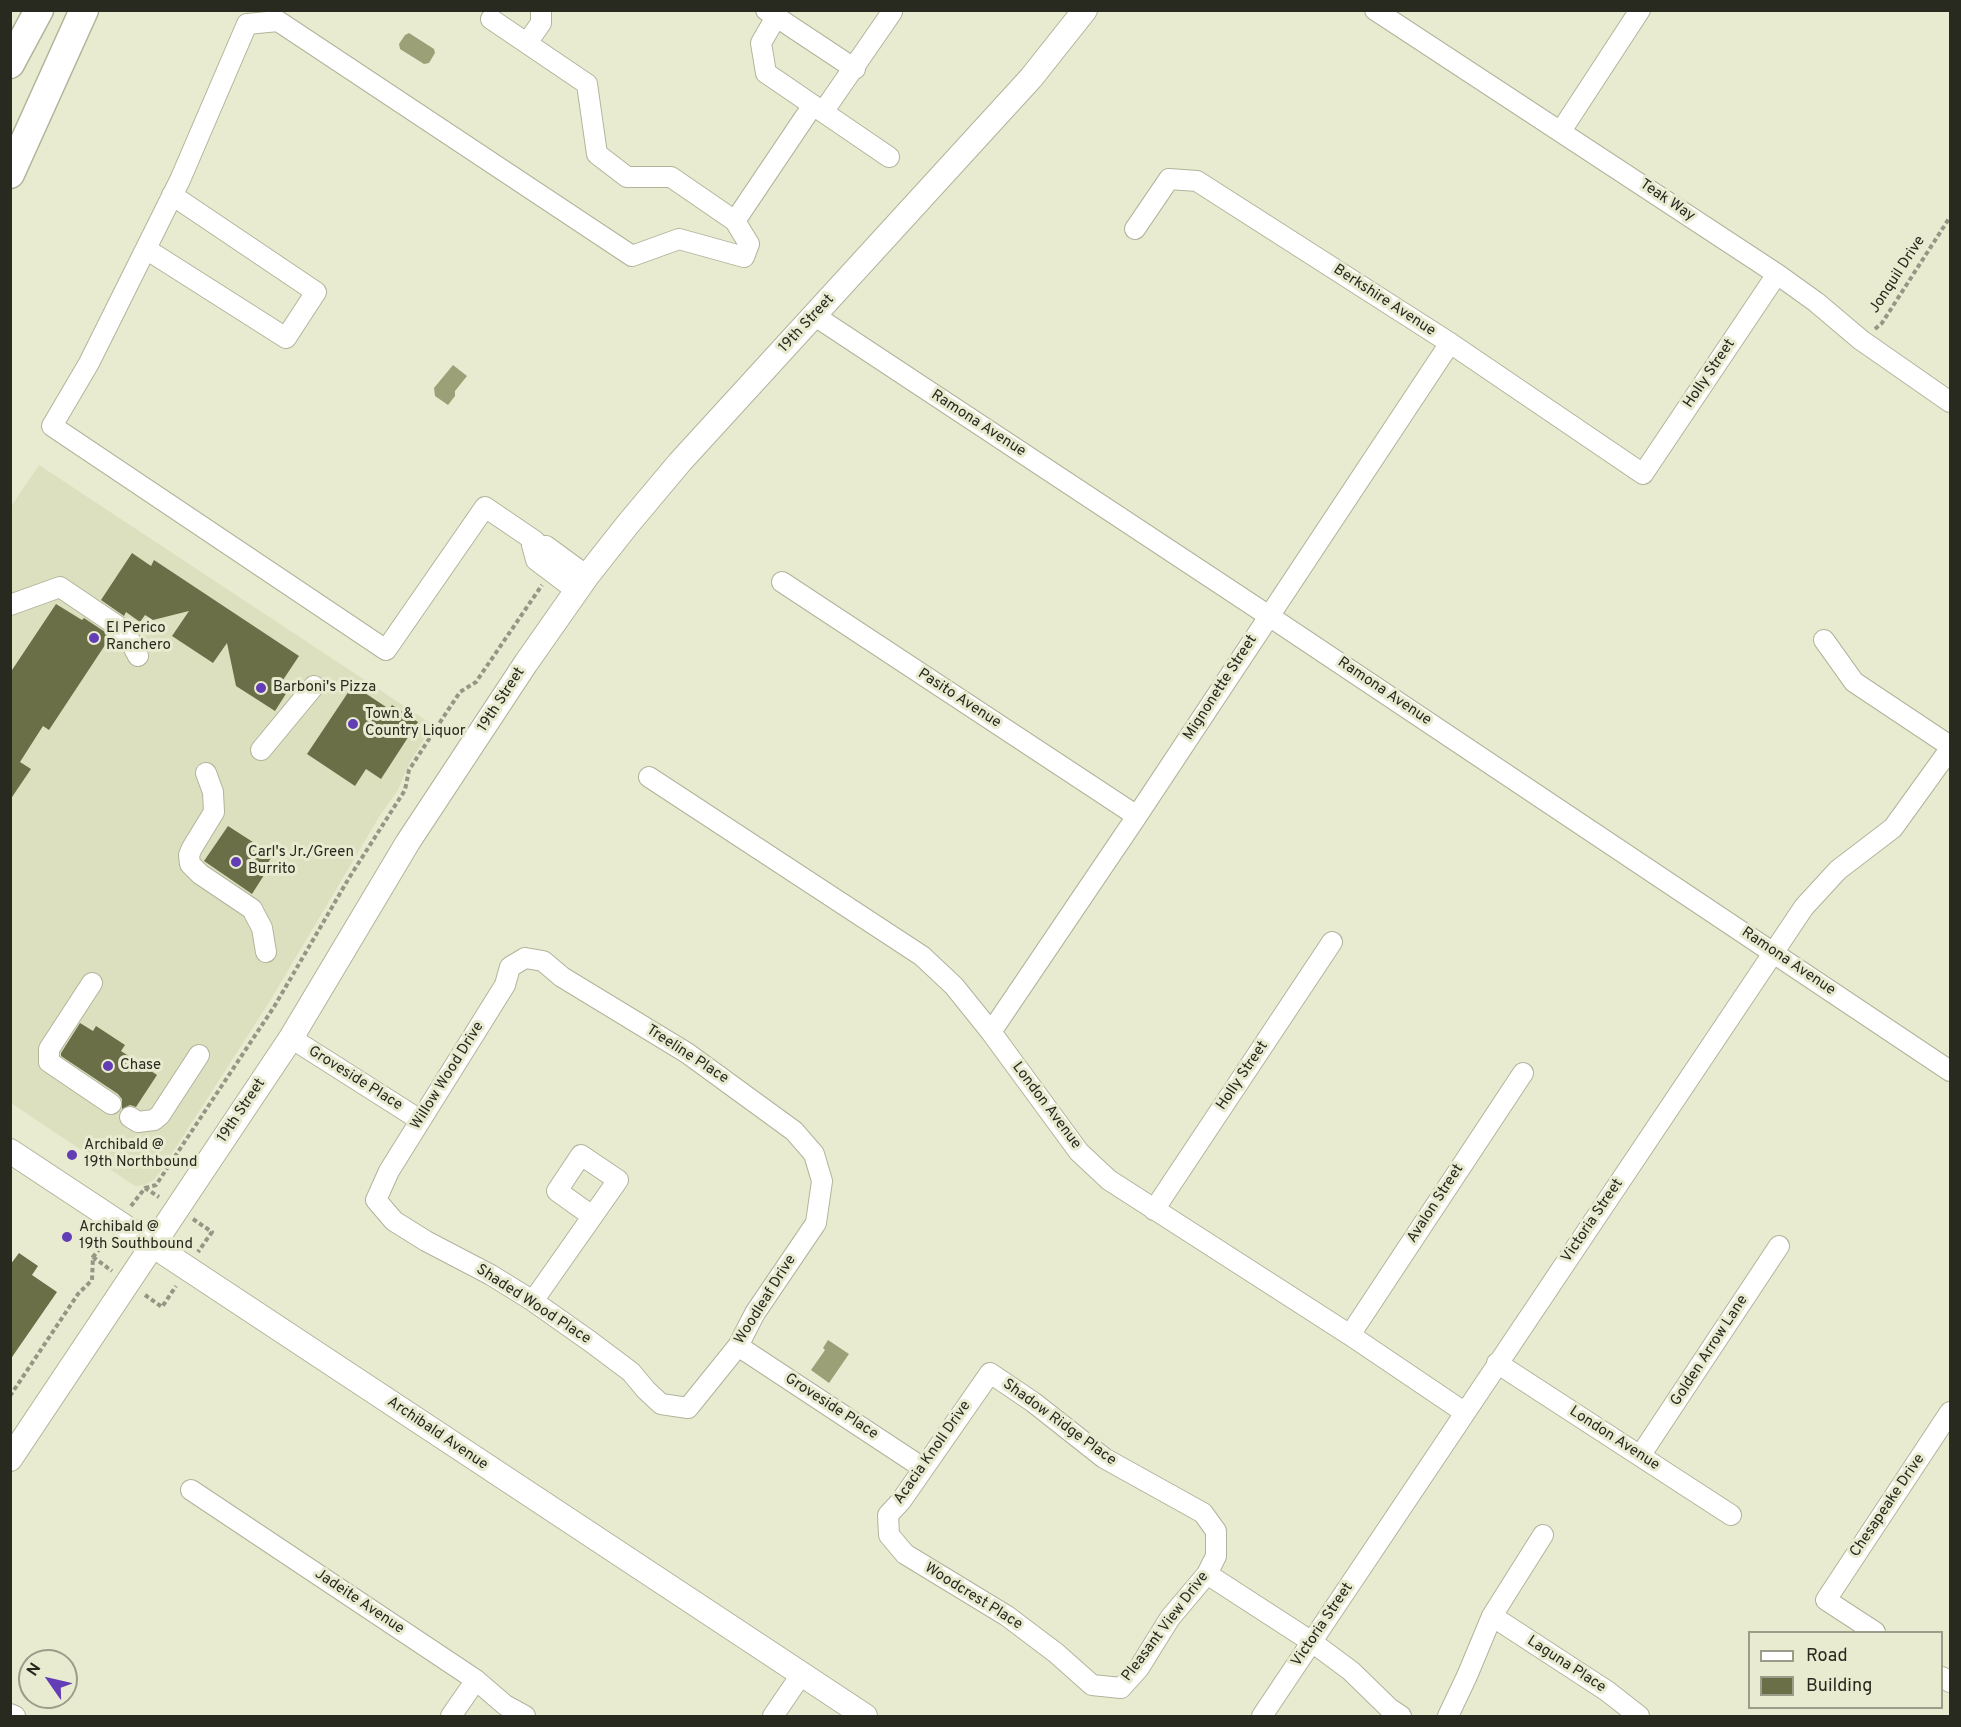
<!DOCTYPE html>
<html>
<head>
<meta charset="utf-8">
<style>
	body { margin:0 }
	#map { position:relative; width:1961px; height:1727px; overflow:hidden; background:#e8ebd0; font-family:Overpass,sans-serif }
	canvas { display:block }
	.frame { position:absolute; inset:0; border:12px solid #28291f; pointer-events:none }
	.legend { position:absolute; left:1748px; top:1631px; width:195px; height:78px; box-sizing:border-box; background:#e8ebd0; border:2px solid #9b9d89; margin:0; padding:8px 10px; list-style:none; font-size:18px; color:#28291f }
	.legend li { display:flex; align-items:center; gap:12px; height:30px }
	.legend b { width:30px; border:2px solid #9b9d89 }
	.north { position:absolute; left:18px; top:1649px; width:60px; height:60px; box-sizing:border-box; background:#e8ebd0; border:2px solid #9b9d89; border-radius:50%; rotate:304deg; font-size:16px; font-weight:700; line-height:24px; text-align:center; color:#28291f }
	.north::after { content:''; display:block; margin:auto; width:21px; height:27px; background:#623db5; clip-path:polygon(50% 0,100% 100%,50% 72%,0 100%) }
</style>
</head>
<body>
<div id="map">
<canvas width="1961" height="1727"></canvas>
<div class="frame"></div>
<ul class="legend">
<li><b style="height:8px;background:#fff"></b>Road</li>
<li><b style="height:16px;background:#6b6f48"></b>Building</li>
</ul>
<div class="north">N</div>
</div>
<script>
const context = document.querySelector('canvas').getContext('2d');
context.lineJoin = 'round';
function fillPath(path, color) {
  context.fillStyle = color;
  context.fill(path, 'evenodd');
}
function poly(rows) {
  const path = new Path2D();
  for (const r of rows) {
    path.moveTo(r[0], r[1]);
    for (let i = 2; i < r.length; i += 2) path.lineTo(r[i], r[i + 1]);
  }
  return path;
}
function stroke(path, color, width, dash) {
  context.strokeStyle = color;
  context.lineWidth = width;
  context.lineCap = dash ? 'butt' : 'round';
  context.setLineDash(dash || []);
  context.stroke(path);
}
function label(font, color, halo, rows, align = 'center') {
  context.font = font + ' Overpass,sans-serif';
  context.lineWidth = 6;
  context.setLineDash([]);
  context.textBaseline = 'middle';
  context.strokeStyle = halo;
  context.fillStyle = color;
  for (const [text, x, y, turn = 0] of rows) {
    context.save();
    context.translate(x, y);
    context.rotate((+turn || 0) * Math.PI / 180);
    context.textAlign = isNaN(turn) ? turn : align;
    if (halo) context.strokeText(text, 0, 0);
    context.fillText(text, 0, 0);
    context.restore();
  }
}
fillPath(poly([
	[39,465,433,725,410,762,398,790,379,817,270,1001,162,1169,154,1180,145,1185,135,1186,11,1103,10,508]
]), '#dde0bf');
fillPath(poly([
	[409,33,434,49,435,53,429,63,424,64,400,49,399,44,405,35],
	[453,365,467,376,455,391,455,396,448,405,435,396,434,388],
	[828,1340,849,1354,829,1383,811,1370,825,1350,823,1348]
]), '#9ca077');
fillPath(poly([
	[132,553,151,566,154,560,299,656,281,683,289,689,275,711,236,686,227,643,213,663,172,636,189,611,153,620,145,615,140,622,126,612,124,616,101,600],
	[56,604,82,620,84,618,111,636,49,730,43,726,20,762,31,769,10,800,10,673],
	[353,685,389,709,392,705,418,722,381,779,366,769,355,786,307,754],
	[228,826,273,855,263,870,266,872,252,894,204,861],
	[80,1023,93,1031,96,1026,125,1045,121,1051,157,1075,136,1107,130,1105,122,1109,122,1099,118,1094,61,1056,61,1053],
	[19,1253,38,1266,32,1275,57,1292,10,1360,10,1265]
]), '#6b6f48');
const minor = poly([
	[766,10,855,69],
	[1375,10,1777,274,1816,302,1861,340,1950,402],
	[776,17,761,43,766,73,889,157],
	[491,19,587,84,597,154,627,177,671,177,735,221,749,244,744,257,679,239,632,256,278,21,247,24,180,180,89,363,52,426,386,650,485,507,535,541],
	[527,43,541,23,541,10],
	[823,112,892,12],
	[1561,131,1640,10],
	[735,221,813,105],
	[1135,229,1169,179,1197,181,1450,343,1643,474,1777,274],
	[146,249,286,338,316,292,172,195],
	[815,316,1269,616,1950,1071],
	[782,582,1137,816],
	[577,591,536,560,532,545,546,546,587,576],
	[10,605,60,587,125,631,138,656],
	[1824,640,1854,682,1950,746],
	[261,750,314,686],
	[206,773,213,792,214,812,192,848,189,855,190,864,200,874,252,909,262,928,266,952],
	[649,777,922,956,954,986,991,1032,1079,1152,1109,1180,1350,1335,1464,1412],
	[525,958,543,961,562,977,687,1053,794,1131,814,1154,822,1181,816,1223,755,1313,738,1346,688,1408,661,1404,646,1390,631,1372,591,1342,533,1301,491,1275,426,1241,394,1221,376,1200,389,1171,505,985,510,967,525,958],
	[92,983,49,1049,49,1062,111,1104],
	[991,1032,1137,816,1450,343],
	[291,1038,420,1120],
	[130,1117,138,1122,154,1120,160,1115,199,1055],
	[1154,1210,1332,942],
	[533,1301,618,1180,581,1155,557,1191,592,1216],
	[1350,1335,1523,1073],
	[738,1346,923,1468],
	[1497,1363,1731,1515],
	[990,1373,1033,1402,1104,1458,1203,1513,1216,1531,1216,1556,1207,1574,1170,1618,1139,1668,1121,1688,1092,1685,1056,1653,1007,1616,905,1554,889,1535,888,1515,901,1501,990,1373],
	[1640,1456,1779,1246],
	[191,1490,476,1680,505,1705,525,1716],
	[1207,1574,1312,1642,1351,1671,1389,1708,1401,1716],
	[1492,1616,1607,1691,1639,1716],
	[1875,1632,1826,1600,1950,1412],
	[1942,1677,1950,1682],
	[10,1714,15,1716],
	[451,1716,476,1680],
	[773,1716,801,1675],
	[1262,1716,1804,907,1838,870,1893,828,1950,749],
	[1448,1716,1467,1676,1492,1616,1543,1535]
]);
const major = poly([
	[10,1151,865,1716],
	[10,1459,291,1038,408,842,526,663,587,576,628,524,680,462,1031,78,1085,10]
]);
const highway = poly([
	[10,64,39,10],
	[10,174,84,10]
]);
stroke(minor, '#b1b49b', 22);
stroke(major, '#b1b49b', 26);
stroke(highway, '#b1b49b', 31);
stroke(poly([
	[1875,329,1882,323,1950,217],
	[145,1188,156,1185,274,1007,349,878,405,790,409,770,431,736,460,692,476,682,542,585],
	[131,1206,145,1188,159,1197],
	[193,1219,212,1232,198,1252],
	[93,1257,112,1271],
	[145,1295,162,1307,176,1286],
	[10,1396,78,1294,92,1280,93,1257,107,1239]
]), '#949783', 4, [4.5, 3]);
stroke(minor, '#fff', 20);
stroke(major, '#fff', 24);
stroke(highway, '#fff', 28);
for (const [x, y, r, color] of [
	[94,638,6,"#623db5"],
	[261,688,6,"#623db5"],
	[353,724,6,"#623db5"],
	[236,862,6,"#623db5"],
	[108,1066,6,"#623db5"],
	[72,1155,6,"#623db5"],
	[67,1237,6,"#623db5"]
]) {
  const dot = new Path2D();
  dot.arc(x, y, r, 0, 2 * Math.PI);
  context.fillStyle = color;
  context.fill(dot);
  stroke(dot, '#e8ebd0', 2);
}
label('15px', '#28291f', '#e8ebd0', [
	["Teak Way",1667,201,34],
	["Jonquil Drive",1898,275,-57],
	["Berkshire Avenue",1384,301,33],
	["19th Street",807,324,-47],
	["Holly Street",1710,374,-56],
	["Ramona Avenue",978,424,33],
	["Mignonette Street",1221,688,-57],
	["Ramona Avenue",1384,692,34],
	["Pasito Avenue",959,699,33],
	["19th Street",502,700,-57],
	["Ramona Avenue",1788,962,34],
	["Treeline Place",687,1055,33],
	["Willow Wood Drive",448,1076,-58],
	["Holly Street",1243,1076,-56],
	["Groveside Place",355,1079,32],
	["London Avenue",1046,1106,53],
	["19th Street",242,1111,-56],
	["Avalon Street",1436,1204,-57],
	["Victoria Street",1593,1221,-56],
	["Woodleaf Drive",766,1300,-58],
	["Shaded Wood Place",533,1305,33],
	["Golden Arrow Lane",1710,1351,-57],
	["Groveside Place",831,1407,33],
	["Shadow Ridge Place",1059,1423,36],
	["Archibald Avenue",437,1434,34],
	["London Avenue",1614,1439,33],
	["Acacia Knoll Drive",933,1453,-55],
	["Chesapeake Drive",1888,1506,-56],
	["Woodcrest Place",973,1597,32],
	["Jadeite Avenue",359,1602,34],
	["Victoria Street",1323,1625,-56],
	["Pleasant View Drive",1166,1627,-53],
	["Laguna Place",1566,1665,33]
]);
label('15px', '#28291f', '#e8ebd0', [
	["El Perico",106,629],
	["Ranchero",106,646],
	["Barboni's Pizza",273,688],
	["Town &",365,715],
	["Country Liquor",365,732],
	["Carl's Jr./Green",248,853],
	["Burrito",248,870],
	["Chase",120,1066],
	["Archibald @",84,1146],
	["19th Northbound",84,1163],
	["Archibald @",79,1228],
	["19th Southbound",79,1245]
], 'left');
</script>
</body>
</html>
